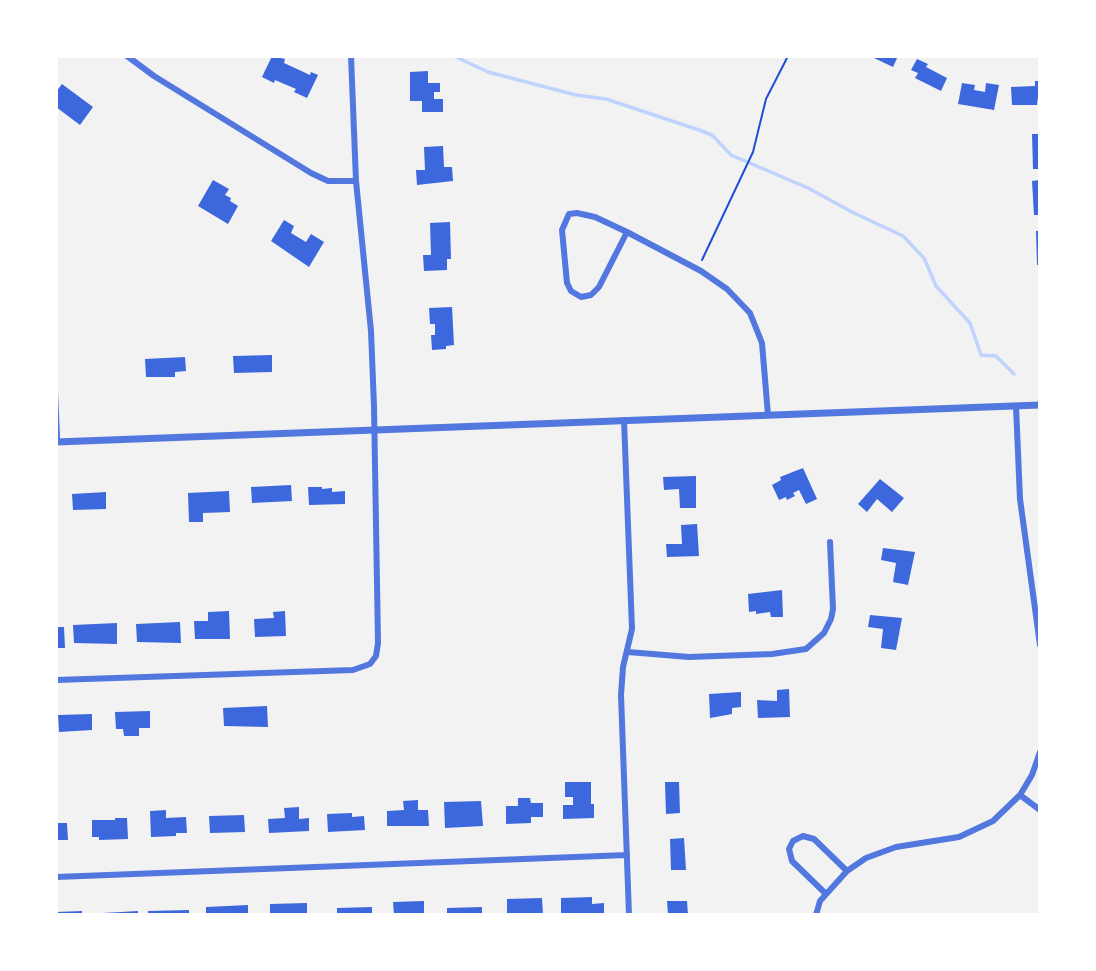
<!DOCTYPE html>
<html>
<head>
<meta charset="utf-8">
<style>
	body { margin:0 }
	#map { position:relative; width:1096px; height:971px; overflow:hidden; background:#f2f2f2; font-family:"Roboto Condensed",sans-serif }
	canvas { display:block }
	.frame { position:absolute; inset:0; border:58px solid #fff; pointer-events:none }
</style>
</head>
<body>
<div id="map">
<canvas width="1096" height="971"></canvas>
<div class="frame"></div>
</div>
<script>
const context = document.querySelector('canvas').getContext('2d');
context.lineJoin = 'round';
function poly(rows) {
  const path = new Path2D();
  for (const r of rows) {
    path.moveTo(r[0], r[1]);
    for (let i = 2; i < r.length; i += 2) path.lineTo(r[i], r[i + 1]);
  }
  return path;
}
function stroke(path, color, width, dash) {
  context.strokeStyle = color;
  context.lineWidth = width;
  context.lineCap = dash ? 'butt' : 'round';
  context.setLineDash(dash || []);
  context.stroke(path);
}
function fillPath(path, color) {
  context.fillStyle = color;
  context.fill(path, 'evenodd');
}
stroke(poly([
	[454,56,488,72,576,95,606,99,699,130,712,135,731,155,808,188,852,212,903,236,924,258,936,286,970,323,981,355,996,356,1014,374]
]), '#bfd3fe', 3.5);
fillPath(poly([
	[272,56,285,59,284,63,310,75,311,72,318,75,307,98,294,92,296,89,275,80,274,83,262,77],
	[875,56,898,56,893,67,874,58],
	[917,59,928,64,926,67,947,78,941,91,915,78,918,73,911,70],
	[428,71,428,83,440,83,440,92,434,92,434,99,443,99,443,112,422,112,422,101,410,101,410,72],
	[1035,81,1040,81,1037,105,1012,105,1011,87,1035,86],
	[962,83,975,85,974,90,985,92,986,83,999,85,994,110,958,104],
	[62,84,93,107,80,125,56,107,56,92],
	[1032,134,1040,134,1040,169,1033,169],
	[443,146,444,167,452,167,453,181,417,185,416,170,425,170,424,147],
	[213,180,229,189,225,195,231,198,230,201,238,206,228,224,198,206],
	[1040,180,1040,215,1034,215,1032,181],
	[284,220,294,226,291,233,306,242,311,234,324,242,309,267,271,241],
	[450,222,451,259,447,259,447,270,424,271,423,255,431,255,430,223],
	[1036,231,1040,231,1040,265,1037,265],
	[452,307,454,345,446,346,446,349,432,350,431,335,435,335,435,324,430,324,429,308],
	[272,355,272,372,234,373,233,356],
	[185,357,186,371,175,372,175,377,146,377,145,359],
	[803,468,817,499,806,504,799,490,793,493,795,496,787,500,786,497,779,500,772,485,781,480,780,477],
	[696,476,696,508,680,508,679,489,664,490,663,477],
	[880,479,904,498,892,512,877,499,867,512,858,504],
	[291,485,292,501,252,503,251,487],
	[308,487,322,487,322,489,332,488,332,492,345,491,345,504,309,505],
	[229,491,230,512,203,513,203,522,189,522,188,493],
	[106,492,106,509,73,510,72,494],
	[697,524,699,556,667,557,666,544,682,544,681,525],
	[883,548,915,552,908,585,893,582,896,563,881,560],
	[782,590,783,617,771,617,770,612,756,614,756,611,749,612,748,594],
	[229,611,230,639,195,639,194,621,208,621,208,612],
	[285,611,286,636,255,637,254,619,274,618,273,612],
	[870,615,902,618,896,650,881,648,883,629,868,627],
	[180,622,181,643,137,642,136,624],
	[117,623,117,644,74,643,73,625],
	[56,627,64,627,65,648,56,648],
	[789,689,790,717,758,718,757,700,777,701,777,690],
	[741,692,741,707,732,708,732,714,710,718,709,694],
	[267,706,268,727,224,726,223,708],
	[150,711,150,728,139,728,139,736,124,736,123,729,116,729,115,712],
	[92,714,92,730,59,732,58,715],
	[565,782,591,782,591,804,594,804,594,818,563,819,563,805,573,805,573,797,565,797],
	[665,782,679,782,680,813,666,814],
	[518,798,530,798,531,803,543,803,543,817,531,817,531,823,506,824,506,806,518,806],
	[418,800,418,810,428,810,429,826,387,826,387,811,404,810,403,801],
	[481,801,483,826,445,828,444,802],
	[299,807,299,819,309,818,309,831,269,833,268,819,285,818,284,808],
	[166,810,166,818,186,817,187,833,176,833,176,836,151,837,150,811],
	[352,813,352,817,364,816,365,830,328,832,327,814],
	[244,815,245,832,210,833,209,816],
	[115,818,127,818,128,839,99,840,99,837,92,837,92,820,115,820],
	[56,823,67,823,68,840,56,840],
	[684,838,686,870,671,870,670,839],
	[592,897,592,904,604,903,604,915,561,915,561,898],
	[542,898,543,915,507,915,507,899],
	[424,901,424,914,394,915,393,902],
	[667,901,687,901,688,915,668,915],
	[307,903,307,915,270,915,270,904],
	[248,905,248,915,206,915,206,907],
	[372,907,372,915,337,915,337,908],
	[482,907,482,915,447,915,447,908],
	[189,910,189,915,148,915,148,911],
	[82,911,82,915,56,915,56,912],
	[138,911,138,915,103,915,103,913]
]), '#3d67dc');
stroke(poly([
	[702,260,753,152,766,99,788,56]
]), '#1d4ed8', 2);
stroke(poly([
	[56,375,59,441]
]), '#5277de', 2.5);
stroke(poly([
	[127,56,154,76,311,173,328,181,356,181],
	[577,213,595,217,627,232,599,287,591,295,581,297,571,291,567,283,562,230,569,214,577,213],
	[627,232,701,271,727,289,750,313,762,343,768,415],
	[1016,406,1020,499,1040,645],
	[624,420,632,629,623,667,621,695,629,915],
	[628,652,689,657,772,654,806,649,824,633,831,619,833,609,830,542],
	[56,680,353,670,370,664,376,656,378,643,374,406,371,331,356,181,351,56],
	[1020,795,1040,810],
	[56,877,627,855],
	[826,894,792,861,789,849,793,841,803,836,814,839,847,871],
	[816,915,820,901,847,871,866,858,896,847,959,837,993,821,1020,795,1032,775,1040,752]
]), '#5277de', 6);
stroke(poly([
	[56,442,1040,405]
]), '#5277de', 7);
</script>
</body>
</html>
